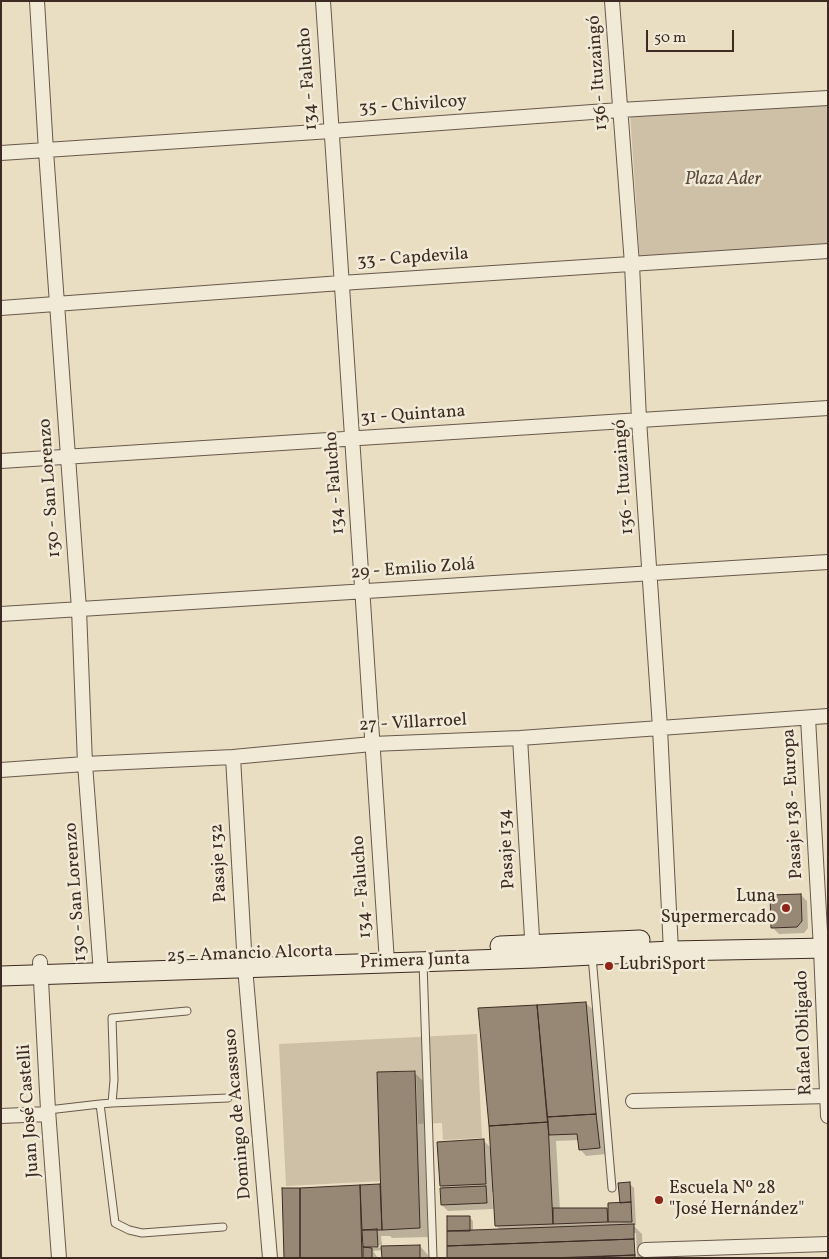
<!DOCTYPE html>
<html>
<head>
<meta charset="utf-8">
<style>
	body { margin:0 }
	#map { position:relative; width:829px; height:1259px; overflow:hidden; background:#eadec2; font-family:Vollkorn,serif }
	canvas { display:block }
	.frame { position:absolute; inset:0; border:2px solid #3d2b23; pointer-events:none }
	.scale { position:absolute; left:646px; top:30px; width:88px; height:22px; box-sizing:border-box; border:2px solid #3d2b23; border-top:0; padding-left:6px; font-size:15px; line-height:18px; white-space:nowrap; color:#3d2b23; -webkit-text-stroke:4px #f1ead7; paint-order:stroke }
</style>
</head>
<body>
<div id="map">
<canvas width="829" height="1259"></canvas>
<div class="frame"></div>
<div class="scale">50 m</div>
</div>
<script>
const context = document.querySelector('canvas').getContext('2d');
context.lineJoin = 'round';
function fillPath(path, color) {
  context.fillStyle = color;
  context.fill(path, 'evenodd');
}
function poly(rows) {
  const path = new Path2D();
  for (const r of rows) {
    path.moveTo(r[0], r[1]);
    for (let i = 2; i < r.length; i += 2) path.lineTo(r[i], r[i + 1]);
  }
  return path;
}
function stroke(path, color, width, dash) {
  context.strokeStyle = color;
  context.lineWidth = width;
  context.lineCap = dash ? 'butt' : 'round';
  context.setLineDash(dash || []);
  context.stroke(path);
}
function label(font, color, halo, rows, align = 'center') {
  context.font = font + ' Vollkorn,serif';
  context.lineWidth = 5;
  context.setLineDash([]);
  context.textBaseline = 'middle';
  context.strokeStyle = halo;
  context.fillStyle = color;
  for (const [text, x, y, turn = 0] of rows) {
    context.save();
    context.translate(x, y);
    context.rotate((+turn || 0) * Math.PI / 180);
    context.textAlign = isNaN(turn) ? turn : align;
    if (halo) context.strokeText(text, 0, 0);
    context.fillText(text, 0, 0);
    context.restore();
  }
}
fillPath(poly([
	[828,98,828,248,640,262,630,113],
	[477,1034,482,1138,443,1140,442,1123,418,1124,416,1070,377,1072,382,1181,286,1186,279,1044]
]), '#cdc0a7');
fillPath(poly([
	[801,895,807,901,808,928,804,933,779,934,772,927],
	[586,1003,595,1012,606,1154,586,1156,580,1149,579,1140,556,1141,560,1210,607,1210,609,1212,621,1204,630,1184,634,1188,636,1225,633,1225,642,1234,643,1258,637,1258,636,1233,633,1233,634,1258,448,1258,469,1217,473,1221,473,1231,501,1230,496,1226,494,1192,492,1192,493,1209,448,1211,442,1205,444,1189,441,1186,484,1141,492,1149],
	[414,1072,423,1081,428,1237,392,1238,390,1236,381,1236,382,1245,370,1246,370,1248,420,1246,428,1255,429,1258,383,1258,383,1250,373,1251,378,1258,286,1258,360,1187,379,1186,382,1188]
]), '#0003');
const building = poly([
	[801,894,802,921,797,927,771,928,770,895,801,894],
	[586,1002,596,1114,547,1117,537,1005,586,1002],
	[537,1005,548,1122,489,1126,478,1008,537,1005],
	[415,1071,420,1228,382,1230,377,1072,415,1071],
	[596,1114,600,1148,579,1150,577,1134,549,1135,547,1117,596,1114],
	[548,1122,553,1224,495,1226,489,1126,548,1122],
	[484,1139,486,1184,440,1186,437,1142,484,1139],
	[630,1182,631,1202,620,1203,618,1183,630,1182],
	[380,1184,382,1230,362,1230,360,1185,380,1184],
	[360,1185,362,1258,300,1258,300,1188,360,1185],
	[486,1186,487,1203,441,1205,440,1188,486,1186],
	[282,1188,300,1188,300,1258,284,1258,282,1188],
	[631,1202,632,1222,608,1222,608,1203,631,1202],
	[553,1208,607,1208,608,1222,553,1224,553,1208],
	[447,1216,470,1216,470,1231,447,1231,447,1216],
	[634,1224,634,1239,447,1246,447,1231,634,1224],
	[377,1229,378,1247,363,1247,362,1230,377,1229],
	[634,1239,635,1255,549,1258,447,1258,447,1246,634,1239],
	[420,1245,420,1258,382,1258,381,1246,420,1245],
	[363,1247,372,1248,372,1258,363,1258,363,1247],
	[635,1255,635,1258,594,1258,593,1257,635,1255]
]);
fillPath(building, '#978876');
stroke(building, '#3d2b23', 1);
const service = poly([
	[592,956,612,1188],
	[423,963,433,1258],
	[112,1103,228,1098],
	[100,1104,112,1103,114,1080,112,1018,187,1011],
	[48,1110,100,1104,115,1223,129,1230,142,1233,223,1227]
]);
const minor = poly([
	[37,1,46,151,79,609,85,764,101,973],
	[323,1,387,962],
	[612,1,632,264,639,420,660,728,671,951],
	[1,153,331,131,620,110,828,98],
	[1,308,341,283,828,251],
	[1,461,828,408],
	[1,614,828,562],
	[808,718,821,949,828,1116],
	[520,738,533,954],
	[233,757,245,967,270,1258],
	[1,770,85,764,233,757,372,744,520,738,828,716],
	[40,962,48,1110,59,1258],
	[633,1101,828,1096],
	[1,1116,48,1114],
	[645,1250,828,1244]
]);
const secondary = poly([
	[500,946,640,940],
	[1,976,534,958,671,951,828,948]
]);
stroke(service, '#68584b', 9);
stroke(minor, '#68584b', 16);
stroke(secondary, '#3d2b23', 21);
stroke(service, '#f1ead7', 7);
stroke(minor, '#f1ead7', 14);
stroke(secondary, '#f1ead7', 19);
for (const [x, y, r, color] of [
	[786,908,5,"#8f2418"],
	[609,966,5,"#8f2418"],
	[659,1200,5,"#8f2418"]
]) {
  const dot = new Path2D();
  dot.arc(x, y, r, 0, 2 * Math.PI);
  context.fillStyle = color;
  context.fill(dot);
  stroke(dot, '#f1ead7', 2);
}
label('18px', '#3d2b23', '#f1ead7', [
	["136 - Ituzaingó",599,73,-94],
	["134 - Falucho",309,79,-94],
	["35 - Chivilcoy",413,106,-4],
	["33 - Capdevila",413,259,-4],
	["31 - Quintana",413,416,-4],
	["136 - Ituzaingó",625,477,-94],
	["134 - Falucho",336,483,-94],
	["130 - San Lorenzo",51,488,-94],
	["29 - Emilio Zolá",413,570,-4],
	["27 - Villarroel",413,724,-3],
	["Pasaje 138 - Europa",794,804,-93],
	["Pasaje 134",508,849,-93],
	["Pasaje 132",220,863,-93],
	["134 - Falucho",363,887,-94],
	["130 - San Lorenzo",77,892,-94],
	["25 - Amancio Alcorta",250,955,-2],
	["Primera Junta",415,962,-2],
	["Rafael Obligado",805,1033,-92],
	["Juan José Castelli",30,1111,-94],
	["Domingo de Acassuso",239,1114,-95]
]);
label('italic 18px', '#5a493d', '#f1ead7', [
	["Plaza Ader",723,181]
]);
label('18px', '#3d2b23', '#f1ead7', [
	["Luna",776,898,"right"],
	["Supermercado",776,919,"right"],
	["LubriSport",619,966],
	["Escuela Nº 28",669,1190],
	["\"José Hernández\"",669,1211]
], 'left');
</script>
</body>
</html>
